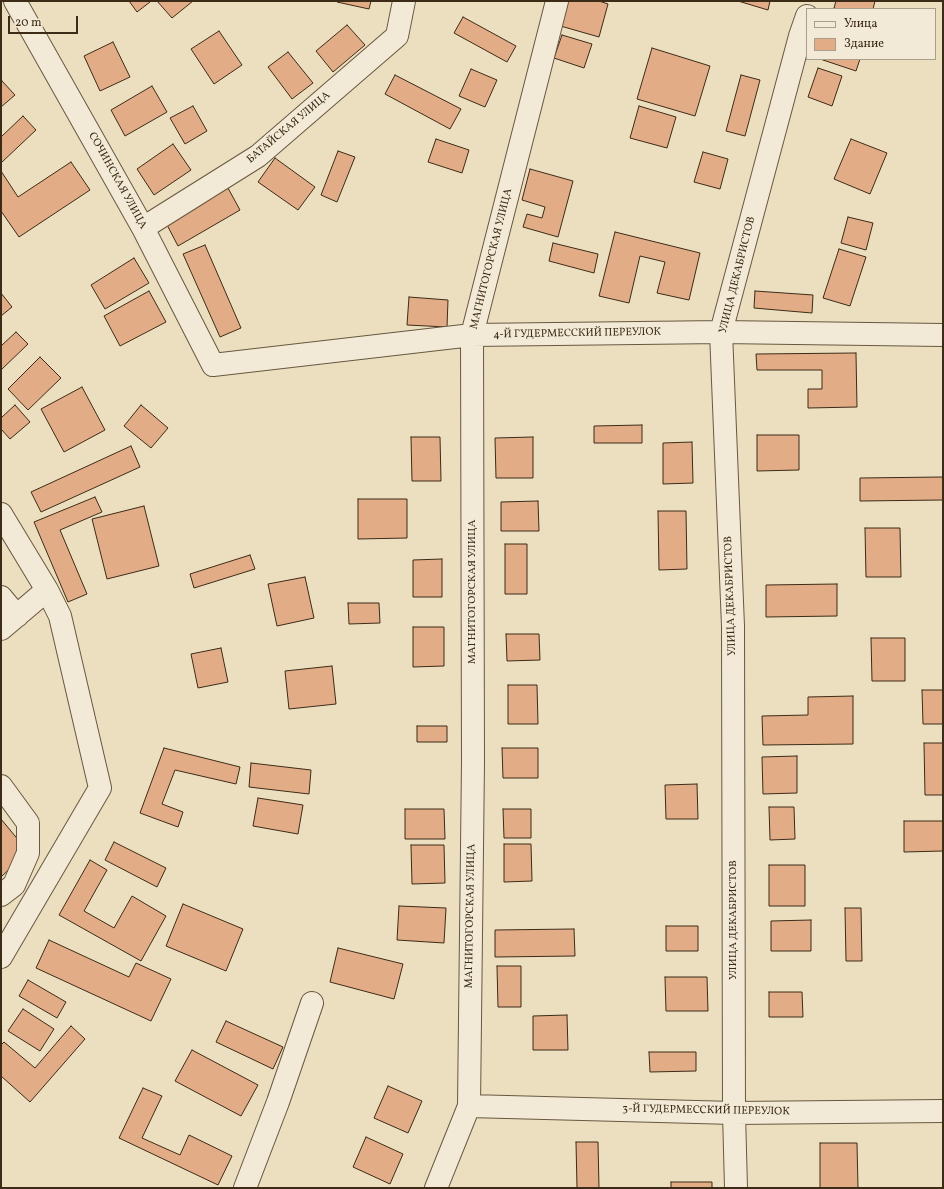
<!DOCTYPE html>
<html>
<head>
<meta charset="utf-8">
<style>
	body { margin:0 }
	#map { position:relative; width:944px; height:1189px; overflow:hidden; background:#ebdfc0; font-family:Vollkorn,serif }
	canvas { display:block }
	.frame { position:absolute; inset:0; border:2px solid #3c2b16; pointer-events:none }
	.legend { position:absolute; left:806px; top:8px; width:130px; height:52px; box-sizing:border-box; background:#f2ead6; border:1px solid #a99e89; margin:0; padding:5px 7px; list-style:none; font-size:12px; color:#3c2b16 }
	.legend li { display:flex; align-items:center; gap:8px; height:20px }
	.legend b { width:20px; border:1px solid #a99e89 }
	.scale { position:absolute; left:8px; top:16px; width:70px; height:18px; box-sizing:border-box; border:2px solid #3c2b16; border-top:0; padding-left:5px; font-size:12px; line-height:14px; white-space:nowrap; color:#3c2b16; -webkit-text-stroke:3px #f2ead6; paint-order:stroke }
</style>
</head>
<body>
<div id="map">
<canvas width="944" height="1189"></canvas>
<div class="frame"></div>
<ul class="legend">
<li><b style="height:5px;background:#f2ead6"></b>Улица</li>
<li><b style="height:11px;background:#e2ac87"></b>Здание</li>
</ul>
<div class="scale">20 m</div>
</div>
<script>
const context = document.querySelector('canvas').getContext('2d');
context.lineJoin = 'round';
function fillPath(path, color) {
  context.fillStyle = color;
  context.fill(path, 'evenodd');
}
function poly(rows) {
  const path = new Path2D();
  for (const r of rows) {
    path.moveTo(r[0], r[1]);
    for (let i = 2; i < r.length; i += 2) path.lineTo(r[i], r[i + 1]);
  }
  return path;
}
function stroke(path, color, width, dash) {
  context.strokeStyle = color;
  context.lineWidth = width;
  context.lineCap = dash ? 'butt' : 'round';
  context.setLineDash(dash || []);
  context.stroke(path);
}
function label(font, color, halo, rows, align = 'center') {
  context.font = font + ' Vollkorn,serif';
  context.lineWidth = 4;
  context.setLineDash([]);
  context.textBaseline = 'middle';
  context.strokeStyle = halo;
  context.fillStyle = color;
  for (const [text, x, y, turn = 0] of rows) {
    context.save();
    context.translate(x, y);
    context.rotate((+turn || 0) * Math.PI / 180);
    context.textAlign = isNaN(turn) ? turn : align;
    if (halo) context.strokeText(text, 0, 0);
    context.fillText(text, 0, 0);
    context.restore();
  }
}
const building = poly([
	[129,1,150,1,150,2,137,12,129,1],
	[157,1,193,1,172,18,157,1],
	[337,1,371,1,369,9,337,2,337,1],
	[564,1,599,1,608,4,599,37,557,25,564,1],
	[738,1,770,1,768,10,738,1],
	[836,1,875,1,873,9,838,9,834,8,836,1],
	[463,17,516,46,507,62,454,33,463,17],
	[347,25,365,45,333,72,316,51,347,25],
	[219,31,242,65,214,84,191,49,219,31],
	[562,35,592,44,584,68,554,58,562,35],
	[113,42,130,77,100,91,84,56,113,42],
	[652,48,710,66,695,116,637,99,652,48],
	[288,52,313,83,292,99,268,67,288,52],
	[820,59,860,59,856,71,820,59],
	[818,68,842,76,832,106,808,97,818,68],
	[471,69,497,80,485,107,459,96,471,69],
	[395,75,461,109,450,129,385,94,395,75],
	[741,75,760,80,745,136,726,131,741,75],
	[2,81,15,95,1,107,1,82,2,81],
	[152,86,167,112,125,136,111,110,152,86],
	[193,106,207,131,185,144,170,118,193,106],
	[639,106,676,117,667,148,630,138,639,106],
	[23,116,36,130,1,163,1,137,23,116],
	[436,139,469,150,462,173,428,162,436,139],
	[851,139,887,153,870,194,834,179,851,139],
	[173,144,191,170,154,195,137,169,173,144],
	[338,151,355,157,337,202,321,195,338,151],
	[703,152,728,159,720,189,694,182,703,152],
	[275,158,315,187,298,210,258,182,275,158],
	[71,162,90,190,19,237,1,211,1,171,18,197,71,162],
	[530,169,573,181,558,237,523,227,527,214,542,218,545,207,522,200,530,169],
	[228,188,240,210,178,246,166,223,228,188],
	[848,217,873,223,866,250,841,243,848,217],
	[615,232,700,253,689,300,657,293,665,262,640,256,629,303,599,296,615,232],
	[553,243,598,254,594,273,549,261,553,243],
	[205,245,241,328,220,337,183,254,205,245],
	[839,249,866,257,850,306,823,298,839,249],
	[134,258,149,283,105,309,91,285,134,258],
	[149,291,166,322,120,346,104,316,149,291],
	[755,291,813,295,812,313,754,308,755,291],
	[1,293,12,307,1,316,1,293],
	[409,297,448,300,447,327,407,325,409,297],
	[16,332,28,344,1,370,1,346,16,332],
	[856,353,857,407,808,408,808,389,822,389,822,370,757,370,756,354,856,353],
	[40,357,61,378,28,410,8,389,40,357],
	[82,387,105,430,64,452,41,409,82,387],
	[15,405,30,422,10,439,1,429,1,418,15,405],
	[141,405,168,428,151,448,124,426,141,405],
	[642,425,642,443,594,443,594,426,642,425],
	[757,435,799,435,799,470,757,471,757,435],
	[411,437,440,437,441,481,412,481,411,437],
	[533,437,533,478,496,478,495,438,533,437],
	[692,442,693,483,663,484,663,443,692,442],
	[131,446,140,467,41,512,31,492,131,446],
	[943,477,943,500,860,501,860,478,943,477],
	[95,497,102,512,60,530,87,594,68,602,34,522,95,497],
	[358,499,407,499,407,538,358,539,358,499],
	[538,501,539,531,501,531,501,502,538,501],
	[144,506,159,566,107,579,92,519,144,506],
	[658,511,686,511,687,569,659,570,658,511],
	[865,528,900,528,901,577,866,577,865,528],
	[505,544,527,544,527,594,505,594,505,544],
	[250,555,255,569,194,588,190,574,250,555],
	[442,559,442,597,413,597,413,560,442,559],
	[305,577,314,618,277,626,268,584,305,577],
	[837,584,837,616,766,617,766,585,837,584],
	[348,603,379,603,380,623,349,624,348,603],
	[413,627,444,627,444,666,413,667,413,627],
	[506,634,539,634,540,660,507,661,506,634],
	[871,638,905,638,905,681,872,681,871,638],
	[221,648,228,682,198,688,191,654,221,648],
	[332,666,336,704,289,709,285,671,332,666],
	[508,685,537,685,538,724,508,724,508,685],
	[922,690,943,690,943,724,923,724,922,690],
	[853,696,853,744,763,745,762,716,808,715,808,697,853,696],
	[417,726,447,726,447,742,417,742,417,726],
	[924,743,943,743,943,795,925,795,924,743],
	[164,748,240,767,236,784,175,770,162,804,183,812,178,827,140,813,164,748],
	[502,748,538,748,538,778,503,778,502,748],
	[797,756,797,793,763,794,762,757,797,756],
	[251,763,311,770,309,794,249,787,251,763],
	[697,784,698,819,666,819,665,785,697,784],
	[258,798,303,805,298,834,253,826,258,798],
	[769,807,794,807,795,839,770,840,769,807],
	[405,809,444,809,445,839,405,839,405,809],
	[503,809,531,809,531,838,504,838,503,809],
	[1,819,20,842,18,861,1,877,1,819],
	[904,821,943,821,943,851,904,852,904,821],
	[114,842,166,868,157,887,105,860,114,842],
	[504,844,531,844,532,881,504,882,504,844],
	[411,845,444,845,445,883,412,884,411,845],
	[90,860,107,870,84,911,114,928,132,896,166,916,141,961,59,915,90,860],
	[769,865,805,865,805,906,769,906,769,865],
	[183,904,243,929,226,971,166,946,183,904],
	[399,906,446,908,444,943,397,940,399,906],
	[845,908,861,908,862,961,846,961,845,908],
	[811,920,811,951,771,951,771,921,811,920],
	[666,926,698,926,698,951,666,951,666,926],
	[574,929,575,956,495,957,495,930,574,929],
	[49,940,129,977,136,963,171,979,151,1021,36,968,49,940],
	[338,948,403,964,394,999,330,982,338,948],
	[497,966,521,966,521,1007,498,1007,497,966],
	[665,977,707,977,708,1011,666,1011,665,977],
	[28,980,66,1002,57,1018,19,996,28,980],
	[769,992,802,992,803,1017,769,1017,769,992],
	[23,1009,54,1029,40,1051,8,1031,23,1009],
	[567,1015,568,1050,533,1050,533,1016,567,1015],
	[226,1021,283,1047,273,1069,216,1042,226,1021],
	[71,1026,85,1039,30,1102,1,1076,1,1045,4,1042,35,1068,71,1026],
	[192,1050,258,1085,241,1116,175,1081,192,1050],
	[649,1052,696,1052,696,1071,650,1072,649,1052],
	[388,1086,422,1101,408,1133,374,1118,388,1086],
	[143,1088,162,1096,142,1138,180,1155,189,1135,232,1156,218,1185,119,1138,143,1088],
	[366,1137,403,1154,390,1184,353,1167,366,1137],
	[576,1142,598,1142,599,1188,577,1188,576,1142],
	[820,1143,857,1143,858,1188,820,1188,820,1143],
	[671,1182,712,1182,712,1188,671,1188,671,1182]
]);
fillPath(building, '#e2ac87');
stroke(building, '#3c2b16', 1);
const minor = poly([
	[15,1,143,228,213,365,472,335,721,332,943,335],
	[143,228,258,156,397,36,404,1],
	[1,514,47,590,60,616,100,788,1,957],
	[1,597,17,616],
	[1,629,47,590],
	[1,786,28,823,28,853,14,885,1,895],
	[469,1106,734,1113,943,1111],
	[245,1188,278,1102,312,1003],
	[436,1188,469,1106,473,762,472,335,557,1],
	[736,1188,734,1113,733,626,721,332,800,36,807,16]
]);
stroke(minor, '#685840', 24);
stroke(minor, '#f2ead6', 22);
label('11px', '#3c2b16', '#f2ead6', [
	["БАТАЙСКАЯ УЛИЦА",289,128,-40],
	["СОЧИНСКАЯ УЛИЦА",117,181,61],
	["МАГНИТОГОРСКАЯ УЛИЦА",492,259,-76],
	["УЛИЦА ДЕКАБРИСТОВ",738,275,-76],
	["4-Й ГУДЕРМЕССКИЙ ПЕРЕУЛОК",577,334,-1],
	["МАГНИТОГОРСКАЯ УЛИЦА",473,592,-90],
	["УЛИЦА ДЕКАБРИСТОВ",731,596,-92],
	["МАГНИТОГОРСКАЯ УЛИЦА",471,916,-89],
	["УЛИЦА ДЕКАБРИСТОВ",734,920,-90],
	["3-Й ГУДЕРМЕССКИЙ ПЕРЕУЛОК",706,1111,1]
]);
</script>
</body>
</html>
